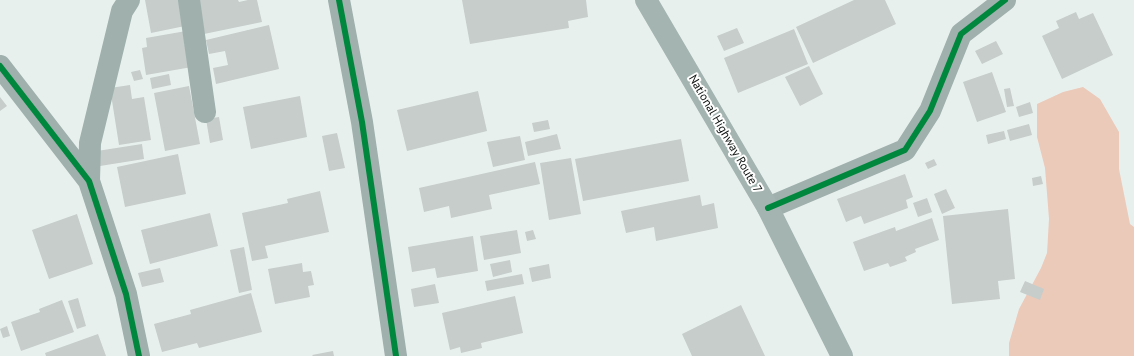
<!DOCTYPE html>
<html>
<head>
<meta charset="utf-8">
<style>
	body { margin:0 }
	canvas { display:block; background:#e8f0ee }
</style>
</head>
<body>
<canvas width="1134" height="356"></canvas>
<script>
const context = document.querySelector('canvas').getContext('2d');
context.lineJoin = 'round';
function fillPath(path, color) {
  context.fillStyle = color;
  context.fill(path, 'evenodd');
}
function poly(rows) {
  const path = new Path2D();
  for (const r of rows) {
    path.moveTo(r[0], r[1]);
    for (let i = 2; i < r.length; i += 2) path.lineTo(r[i], r[i + 1]);
  }
  return path;
}
function stroke(path, color, width, dash) {
  context.strokeStyle = color;
  context.lineWidth = width;
  context.lineCap = dash ? 'butt' : 'round';
  context.setLineDash(dash || []);
  context.stroke(path);
}
function label(font, color, halo, rows, align = 'center') {
  context.font = font + ' "PT Sans",sans-serif';
  context.lineWidth = 4;
  context.setLineDash([]);
  context.textBaseline = 'middle';
  context.strokeStyle = halo;
  context.fillStyle = color;
  for (const [text, x, y, turn = 0] of rows) {
    context.save();
    context.translate(x, y);
    context.rotate((+turn || 0) * Math.PI / 180);
    context.textAlign = isNaN(turn) ? turn : align;
    if (halo) context.strokeText(text, 0, 0);
    context.fillText(text, 0, 0);
    context.restore();
  }
}
fillPath(poly([
	[1083,87,1100,99,1119,132,1119,169,1130,224,1134,227,1134,356,1009,356,1009,343,1019,309,1041,268,1047,253,1049,219,1045,168,1037,137,1037,104,1063,92]
]), '#ebcaba');
fillPath(poly([
	[145,0,180,0,185,26,151,33],
	[198,0,238,0,239,2,248,0,257,0,262,22,204,34],
	[462,0,586,0,588,17,568,21,569,28,470,44],
	[854,0,885,0,896,24,813,63,796,27],
	[1076,12,1079,19,1093,13,1113,55,1062,79,1042,36,1059,28,1056,21],
	[269,25,279,69,216,84,213,68,228,65,225,51,209,54,206,40],
	[737,28,744,43,724,51,717,36],
	[794,29,808,64,738,93,724,58],
	[186,31,192,67,146,75,142,48,147,47,146,38],
	[996,41,1003,54,982,64,975,51],
	[809,66,823,94,800,106,785,77],
	[140,70,143,79,134,81,131,72],
	[992,72,1006,112,977,122,963,82],
	[169,74,171,85,152,89,150,78],
	[130,85,132,99,144,97,151,140,119,145,110,88],
	[189,86,200,144,165,151,154,93],
	[1010,88,1014,106,1007,107,1004,89],
	[478,91,487,131,407,151,397,110],
	[300,96,307,137,251,149,243,107],
	[0,97,7,106,0,111],
	[1030,102,1033,113,1019,117,1016,107],
	[219,117,223,140,210,143,206,119],
	[548,120,550,129,534,132,532,123],
	[1029,124,1032,135,1010,141,1007,130],
	[1004,131,1006,139,988,144,986,135],
	[337,133,345,168,329,171,322,136],
	[557,134,561,149,528,156,525,142],
	[520,136,525,160,493,167,487,142],
	[681,139,689,181,583,201,575,159],
	[142,144,144,159,100,166,97,151],
	[178,154,186,194,125,207,117,167],
	[571,158,581,214,549,220,540,163],
	[934,159,937,165,928,169,925,163],
	[535,162,540,184,489,195,492,209,451,218,449,206,424,212,419,188],
	[905,174,913,197,906,200,908,208,864,224,861,216,846,222,837,199],
	[1041,176,1043,184,1033,186,1032,178],
	[946,189,955,208,942,214,934,194],
	[320,191,329,232,265,246,268,258,252,261,242,213,288,203,287,199],
	[700,195,702,206,714,203,718,228,656,241,654,227,626,233,621,211],
	[927,198,932,212,918,217,913,203],
	[1008,209,1015,279,998,281,1000,299,952,304,943,216],
	[210,213,218,246,150,264,141,230],
	[77,214,93,264,49,279,32,230],
	[932,218,939,240,915,249,916,252,905,257,907,261,890,267,888,263,864,271,853,242,895,227,896,231],
	[517,230,521,253,484,260,480,236],
	[533,230,536,239,527,241,525,232],
	[473,236,478,271,437,278,435,268,412,272,408,247],
	[244,247,252,290,239,293,230,250],
	[510,260,512,272,493,277,490,264],
	[302,263,303,272,311,271,314,285,308,286,310,297,275,304,268,269],
	[549,264,551,278,532,282,529,268],
	[160,268,164,282,142,287,138,273],
	[522,274,524,284,487,291,485,281],
	[1025,281,1044,289,1040,300,1020,292],
	[435,284,439,303,414,307,411,289],
	[251,293,262,332,199,348,197,343,162,352,154,324,191,314,190,310],
	[515,296,523,333,481,343,482,348,461,353,460,347,450,350,442,313],
	[78,298,86,326,77,329,68,301],
	[62,300,74,332,21,351,11,322,40,312,39,309],
	[741,305,765,356,692,356,682,334],
	[7,326,10,336,3,338,0,329],
	[98,334,106,356,46,356,45,353],
	[333,351,334,356,313,356,312,355]
]), '#c6cdcb');
stroke(poly([
	[189,0,205,112],
	[339,0,362,122,396,356],
	[0,66,89,181,126,294,139,356],
	[89,181,90,143,122,11,129,0],
	[768,208,905,150,930,111,961,34,1005,0]
]), '#9fb0ad', 22);
stroke(poly([
	[646,0,768,208,842,356]
]), '#a4b4b1', 22);
stroke(poly([
	[339,0,362,122,396,356],
	[0,66,89,181,126,294,139,356],
	[768,208,905,150,930,111,961,34,1005,0]
]), '#00873e', 6);
label('12px', '#0d1110', '#fff', [
	["National Highway Route 7",725,134,60]
]);
</script>
</body>
</html>
